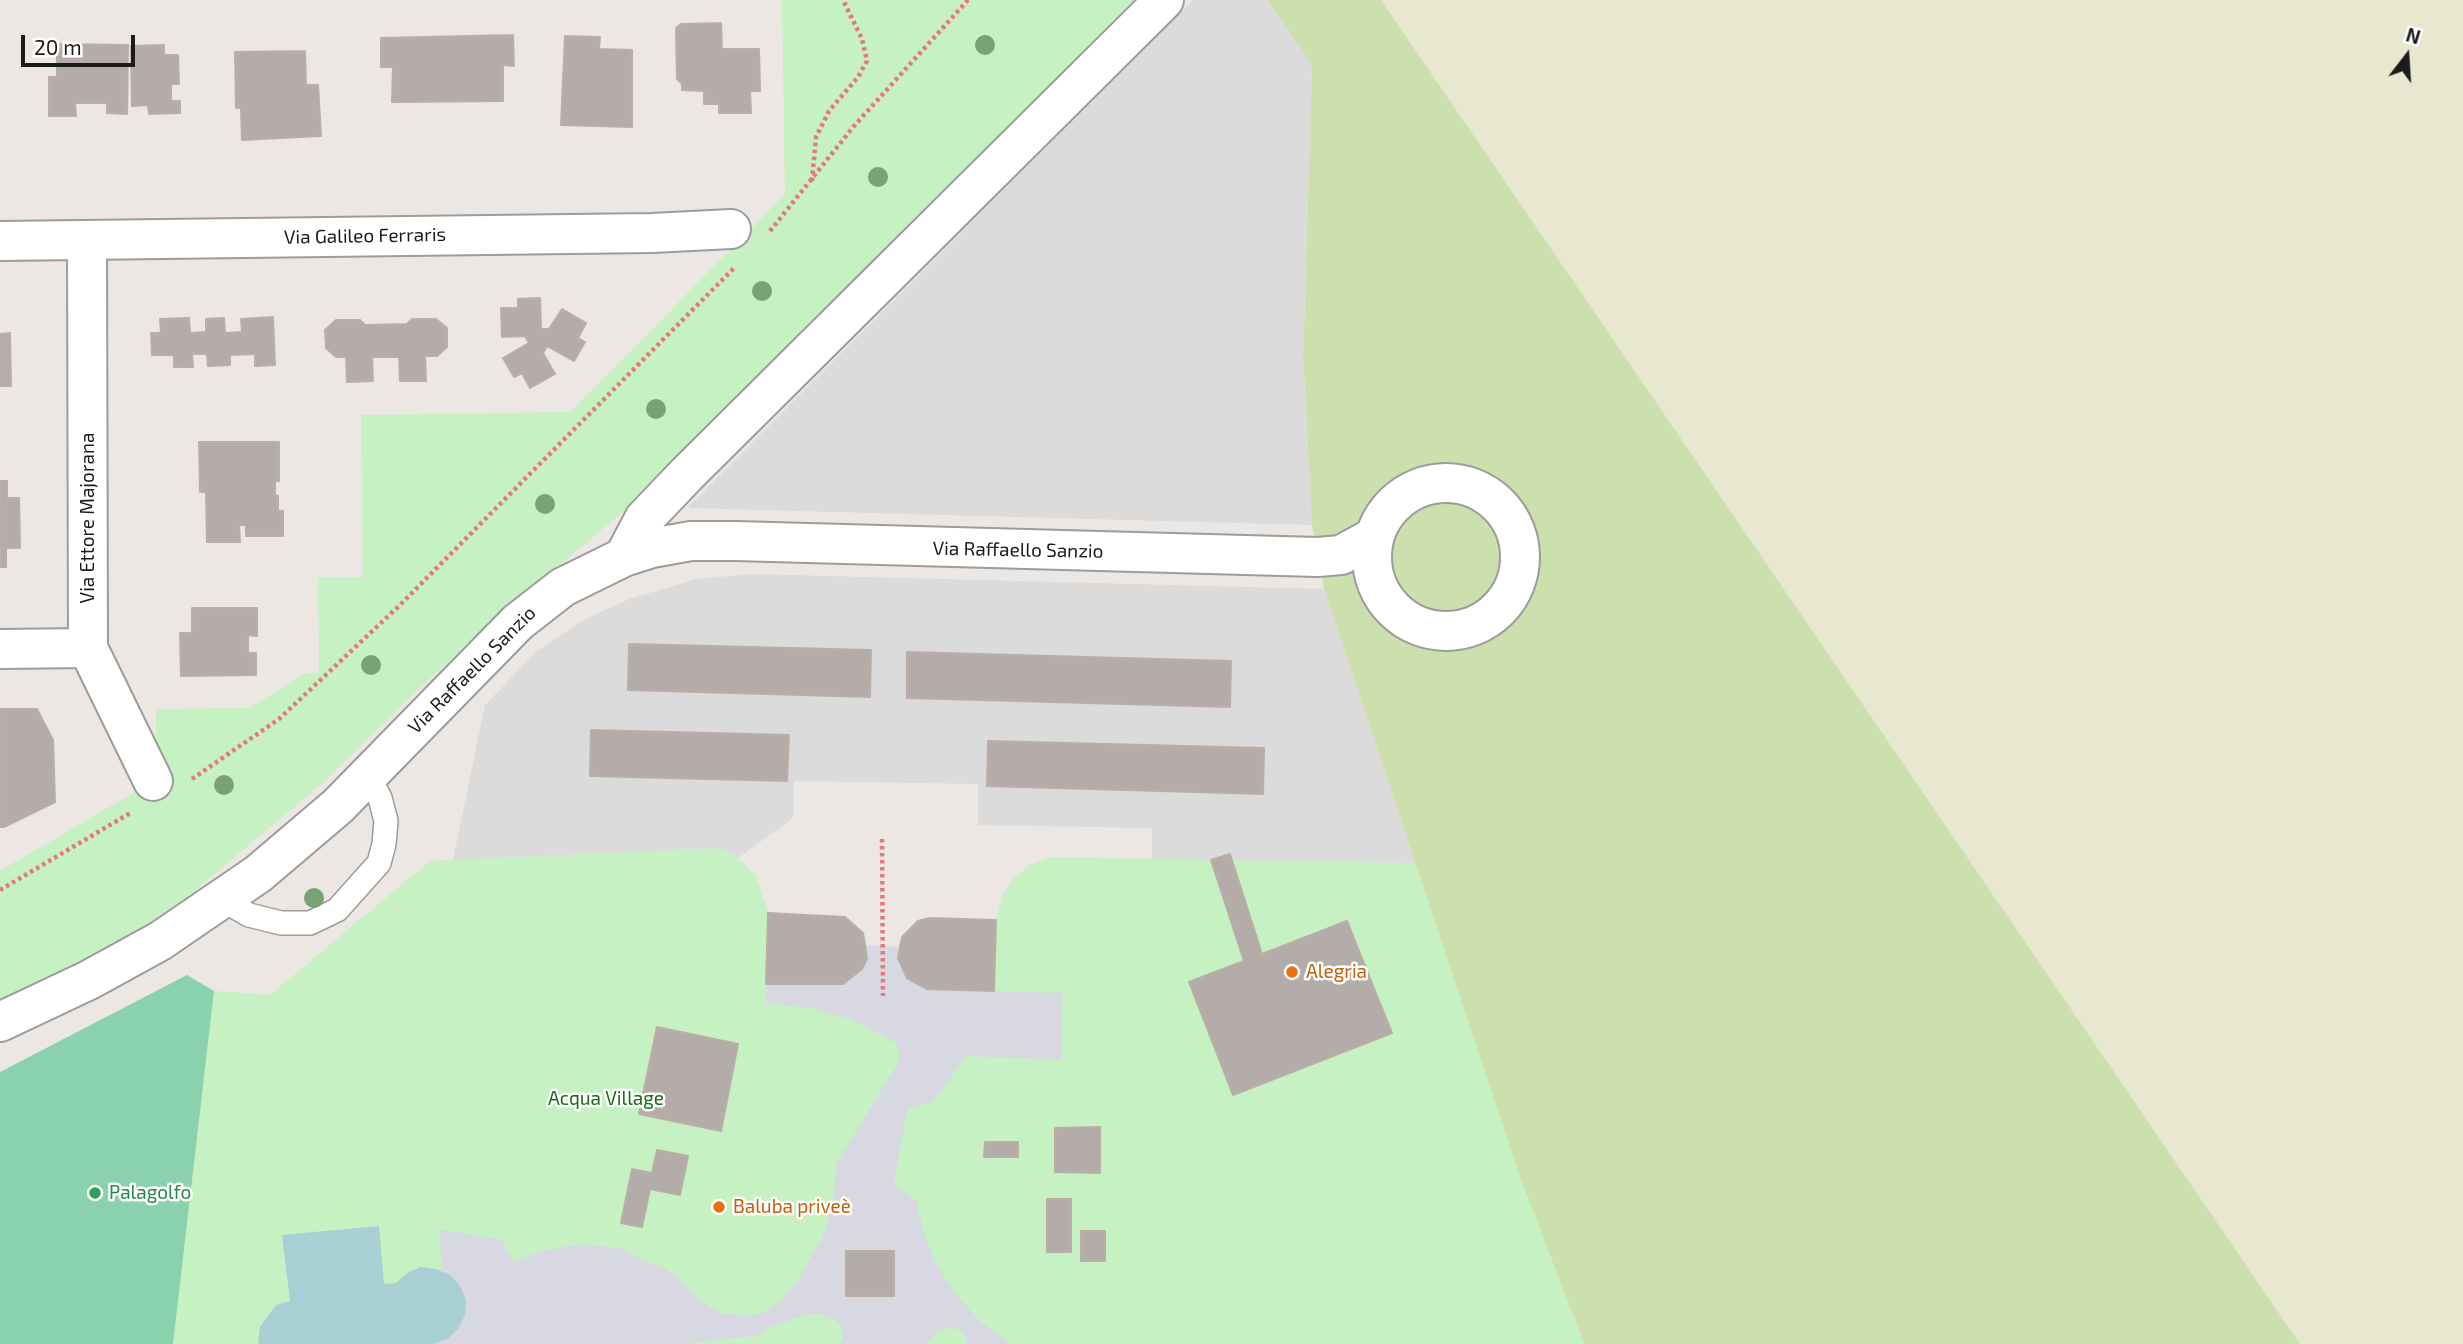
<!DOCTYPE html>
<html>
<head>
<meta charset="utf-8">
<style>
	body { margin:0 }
	#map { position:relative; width:2463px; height:1344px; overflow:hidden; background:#ece7e2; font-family:"Exo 2",sans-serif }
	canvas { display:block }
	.north { position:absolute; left:2372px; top:21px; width:70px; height:70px; -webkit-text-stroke:5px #fff; paint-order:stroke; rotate:17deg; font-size:19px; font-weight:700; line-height:28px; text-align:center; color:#1b1b1b }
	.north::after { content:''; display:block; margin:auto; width:24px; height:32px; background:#1b1b1b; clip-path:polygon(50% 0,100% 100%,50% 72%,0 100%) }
	.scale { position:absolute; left:21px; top:35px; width:114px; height:32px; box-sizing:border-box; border:4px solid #1b1b1b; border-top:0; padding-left:9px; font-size:21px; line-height:24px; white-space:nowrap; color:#1b1b1b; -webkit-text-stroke:5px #fff; paint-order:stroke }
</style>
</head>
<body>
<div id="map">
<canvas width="2463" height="1344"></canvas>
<div class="north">N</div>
<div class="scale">20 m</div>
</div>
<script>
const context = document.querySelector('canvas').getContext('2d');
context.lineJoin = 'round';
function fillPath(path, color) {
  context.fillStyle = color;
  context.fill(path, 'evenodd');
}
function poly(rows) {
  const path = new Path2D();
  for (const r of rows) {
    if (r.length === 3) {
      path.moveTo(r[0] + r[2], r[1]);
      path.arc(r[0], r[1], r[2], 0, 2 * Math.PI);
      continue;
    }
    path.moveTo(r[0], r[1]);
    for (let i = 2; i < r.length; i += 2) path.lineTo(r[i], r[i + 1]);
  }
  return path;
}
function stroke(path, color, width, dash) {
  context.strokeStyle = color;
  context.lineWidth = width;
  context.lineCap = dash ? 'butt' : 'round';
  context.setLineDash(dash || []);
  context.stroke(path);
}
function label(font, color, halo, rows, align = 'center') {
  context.font = font + ' "Exo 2",sans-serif';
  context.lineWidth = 5;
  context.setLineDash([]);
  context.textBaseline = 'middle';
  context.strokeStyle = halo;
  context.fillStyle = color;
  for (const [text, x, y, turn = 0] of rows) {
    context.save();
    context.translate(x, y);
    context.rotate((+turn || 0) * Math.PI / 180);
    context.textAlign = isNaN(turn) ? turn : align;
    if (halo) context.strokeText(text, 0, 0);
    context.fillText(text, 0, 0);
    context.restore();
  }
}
fillPath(poly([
	[1381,0,2463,0,2463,1344,2300,1344]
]), '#e8e7cf');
fillPath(poly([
	[1267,0,1381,0,2300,1344,1584,1344,1522,1183,1324,589,1312,525,1303,358,1312,65]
]), '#cce0ae');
fillPath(poly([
	[782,0,1133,0,645,493,468,642,318,787,156,923,0,1003,0,871,157,779,156,709,249,708,306,673,319,673,318,578,363,577,361,415,571,412,785,194],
	[720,848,738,858,755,875,769,913,845,917,863,933,867,945,898,947,902,937,918,921,929,918,996,920,1002,897,1013,879,1031,864,1051,857,1211,860,1230,854,1232,860,1415,863,1522,1183,1584,1344,173,1344,214,991,270,995,430,861]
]), '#c5f1c3');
fillPath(poly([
	[187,975,214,991,173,1344,0,1344,0,1072]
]), '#89d2ad');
fillPath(poly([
	[1193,0,1267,0,1312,65,1303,358,1312,525,687,508],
	[752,574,1324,589,1415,863,1231,860,1229,854,1211,860,1152,859,1152,828,978,825,978,784,794,781,793,818,738,858,720,848,453,860,485,705,536,652,582,621,629,599,697,579]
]), '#dbdbdb');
fillPath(poly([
	[867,945,898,947,898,958,907,978,927,989,1063,993,1061,1060,966,1056,934,1101,907,1110,894,1185,916,1200,924,1233,937,1265,957,1296,983,1324,1012,1344,967,1344,966,1337,959,1329,946,1328,935,1333,927,1344,839,1344,843,1338,842,1327,834,1319,819,1314,804,1315,768,1328,759,1335,684,1344,434,1344,447,1339,450,1275,442,1271,439,1229,502,1240,514,1262,538,1252,579,1244,618,1248,669,1271,701,1301,721,1313,741,1316,760,1314,780,1302,797,1282,823,1236,834,1197,836,1164,900,1060,896,1043,850,1019,814,1009,766,1003,766,984,843,984,862,969],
	[846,1251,894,1251,846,1296]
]), '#d7d8e1');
fillPath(poly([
	[379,1226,384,1284,396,1283,407,1273,421,1267,436,1269,450,1275,460,1286,466,1300,465,1315,458,1329,447,1339,434,1344,258,1344,260,1327,276,1305,290,1301,282,1235]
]), '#a8cfd4');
const building = poly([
	[721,23,722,49,759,49,760,91,750,91,751,113,719,113,719,104,704,104,704,91,682,90,682,84,677,79,676,28,681,24,721,23],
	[513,35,514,66,503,65,503,101,392,102,393,67,381,67,381,38,513,35],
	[565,36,600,37,599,49,632,50,632,127,561,125,565,36],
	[57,44,128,45,127,114,107,113,107,103,75,103,76,116,49,116,49,77,57,77,57,44],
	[164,45,164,55,178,55,179,84,171,84,171,101,180,101,180,113,149,114,148,105,132,106,131,46,164,45],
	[305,51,306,85,318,85,321,136,242,140,241,108,236,108,235,52,305,51],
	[540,298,541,329,549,329,562,309,586,323,578,338,585,342,574,361,547,346,543,353,555,374,530,388,522,373,514,377,503,358,529,343,525,336,502,337,501,308,518,308,518,299,540,298],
	[273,317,275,365,255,366,255,354,230,355,230,365,208,366,207,354,192,354,193,367,174,367,174,355,152,355,151,333,161,333,160,319,189,318,190,333,206,332,206,319,224,318,225,333,242,332,241,319,273,317],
	[412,319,436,319,447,328,447,347,437,356,425,356,426,381,400,381,399,357,372,357,373,381,347,382,346,357,336,357,326,348,325,330,336,320,360,320,365,325,407,324,412,319],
	[10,333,11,386,0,386,0,334,10,333],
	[199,442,279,442,279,481,275,481,275,495,278,496,278,511,283,511,283,536,246,536,246,525,239,525,240,542,207,542,206,492,200,492,199,442],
	[0,481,7,481,7,498,19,498,20,548,6,548,6,567,0,567,0,481],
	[192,608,257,608,257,636,248,635,248,653,256,653,256,675,181,676,180,633,192,633,192,608],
	[629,644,871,650,870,697,628,690,629,644],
	[907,652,1231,661,1230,707,907,698,907,652],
	[0,709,37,709,53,740,55,802,4,827,0,827,0,709],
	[591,730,789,735,787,781,590,776,591,730],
	[988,741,1264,748,1263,794,987,786,988,741],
	[1230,854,1262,954,1347,921,1392,1033,1233,1095,1189,982,1244,961,1211,860,1230,854],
	[768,913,845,917,863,933,867,958,862,969,843,984,766,984,768,913],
	[929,918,996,920,994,991,927,989,907,978,898,958,902,937,918,921,929,918],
	[657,1027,738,1044,721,1131,639,1114,657,1027],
	[1100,1127,1100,1173,1055,1172,1055,1128,1100,1127],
	[985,1142,1018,1142,1018,1157,984,1157,985,1142],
	[657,1150,688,1156,680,1195,650,1189,642,1227,621,1223,632,1169,652,1173,657,1150],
	[1047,1199,1071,1199,1071,1252,1047,1252,1047,1199],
	[1081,1231,1105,1231,1105,1261,1081,1261,1081,1231],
	[846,1251,894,1251,894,1296,846,1296,846,1251]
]);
fillPath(building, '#b4aca8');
stroke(building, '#bbada7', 2);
const service = poly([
	[223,900,249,915,281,923,310,923,337,910,379,863,384,844,386,821,380,798,368,775]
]);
const minor = poly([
	[87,240,88,648,153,781],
	[0,241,652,233,731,229],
	[1446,557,74],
	[624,557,644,519,687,474,1164,0],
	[0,649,88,648],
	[0,1022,89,980,160,941,258,874,338,806,518,622,563,587,624,557,652,548,691,541,735,541,1318,557,1341,555,1374,537]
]);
stroke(service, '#9c9c9c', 26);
stroke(minor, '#9c9c9c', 42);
stroke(poly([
	[812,181,816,137,829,111,858,77,867,61,862,39,843,0],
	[770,231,854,126,968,0],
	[192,779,279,719,400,605,734,268],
	[882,839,883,996],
	[0,890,132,812]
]), '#e77779', 4.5, [3.5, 3.5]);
stroke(service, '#fff', 23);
stroke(minor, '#fff', 38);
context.fillStyle = '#79a373';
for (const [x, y] of [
	[985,45],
	[878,177],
	[762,291],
	[656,409],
	[545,504],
	[371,665],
	[224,785],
	[314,898]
]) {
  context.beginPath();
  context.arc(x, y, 10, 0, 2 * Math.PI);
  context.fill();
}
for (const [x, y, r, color] of [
	[1292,972,7,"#e8710a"],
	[95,1193,7,"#2e9e5b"],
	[719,1207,7,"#e8710a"]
]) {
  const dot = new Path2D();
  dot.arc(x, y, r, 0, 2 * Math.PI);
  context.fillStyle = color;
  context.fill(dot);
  stroke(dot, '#fff', 2.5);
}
label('19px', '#1b1b1b', '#fff', [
	["Via Galileo Ferraris",365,236,-1],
	["Via Ettore Majorana",88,518,-90],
	["Via Raffaello Sanzio",1018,550,1],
	["Via Raffaello Sanzio",472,670,-45]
]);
label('19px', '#c56008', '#fff', [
	["Alegria",1306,972],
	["Baluba priveè",733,1207]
], 'left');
label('19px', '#1b6b18', '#fff', [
	["Acqua Village",606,1099]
]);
label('19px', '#27864d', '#fff', [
	["Palagolfo",109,1193]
], 'left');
</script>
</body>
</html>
